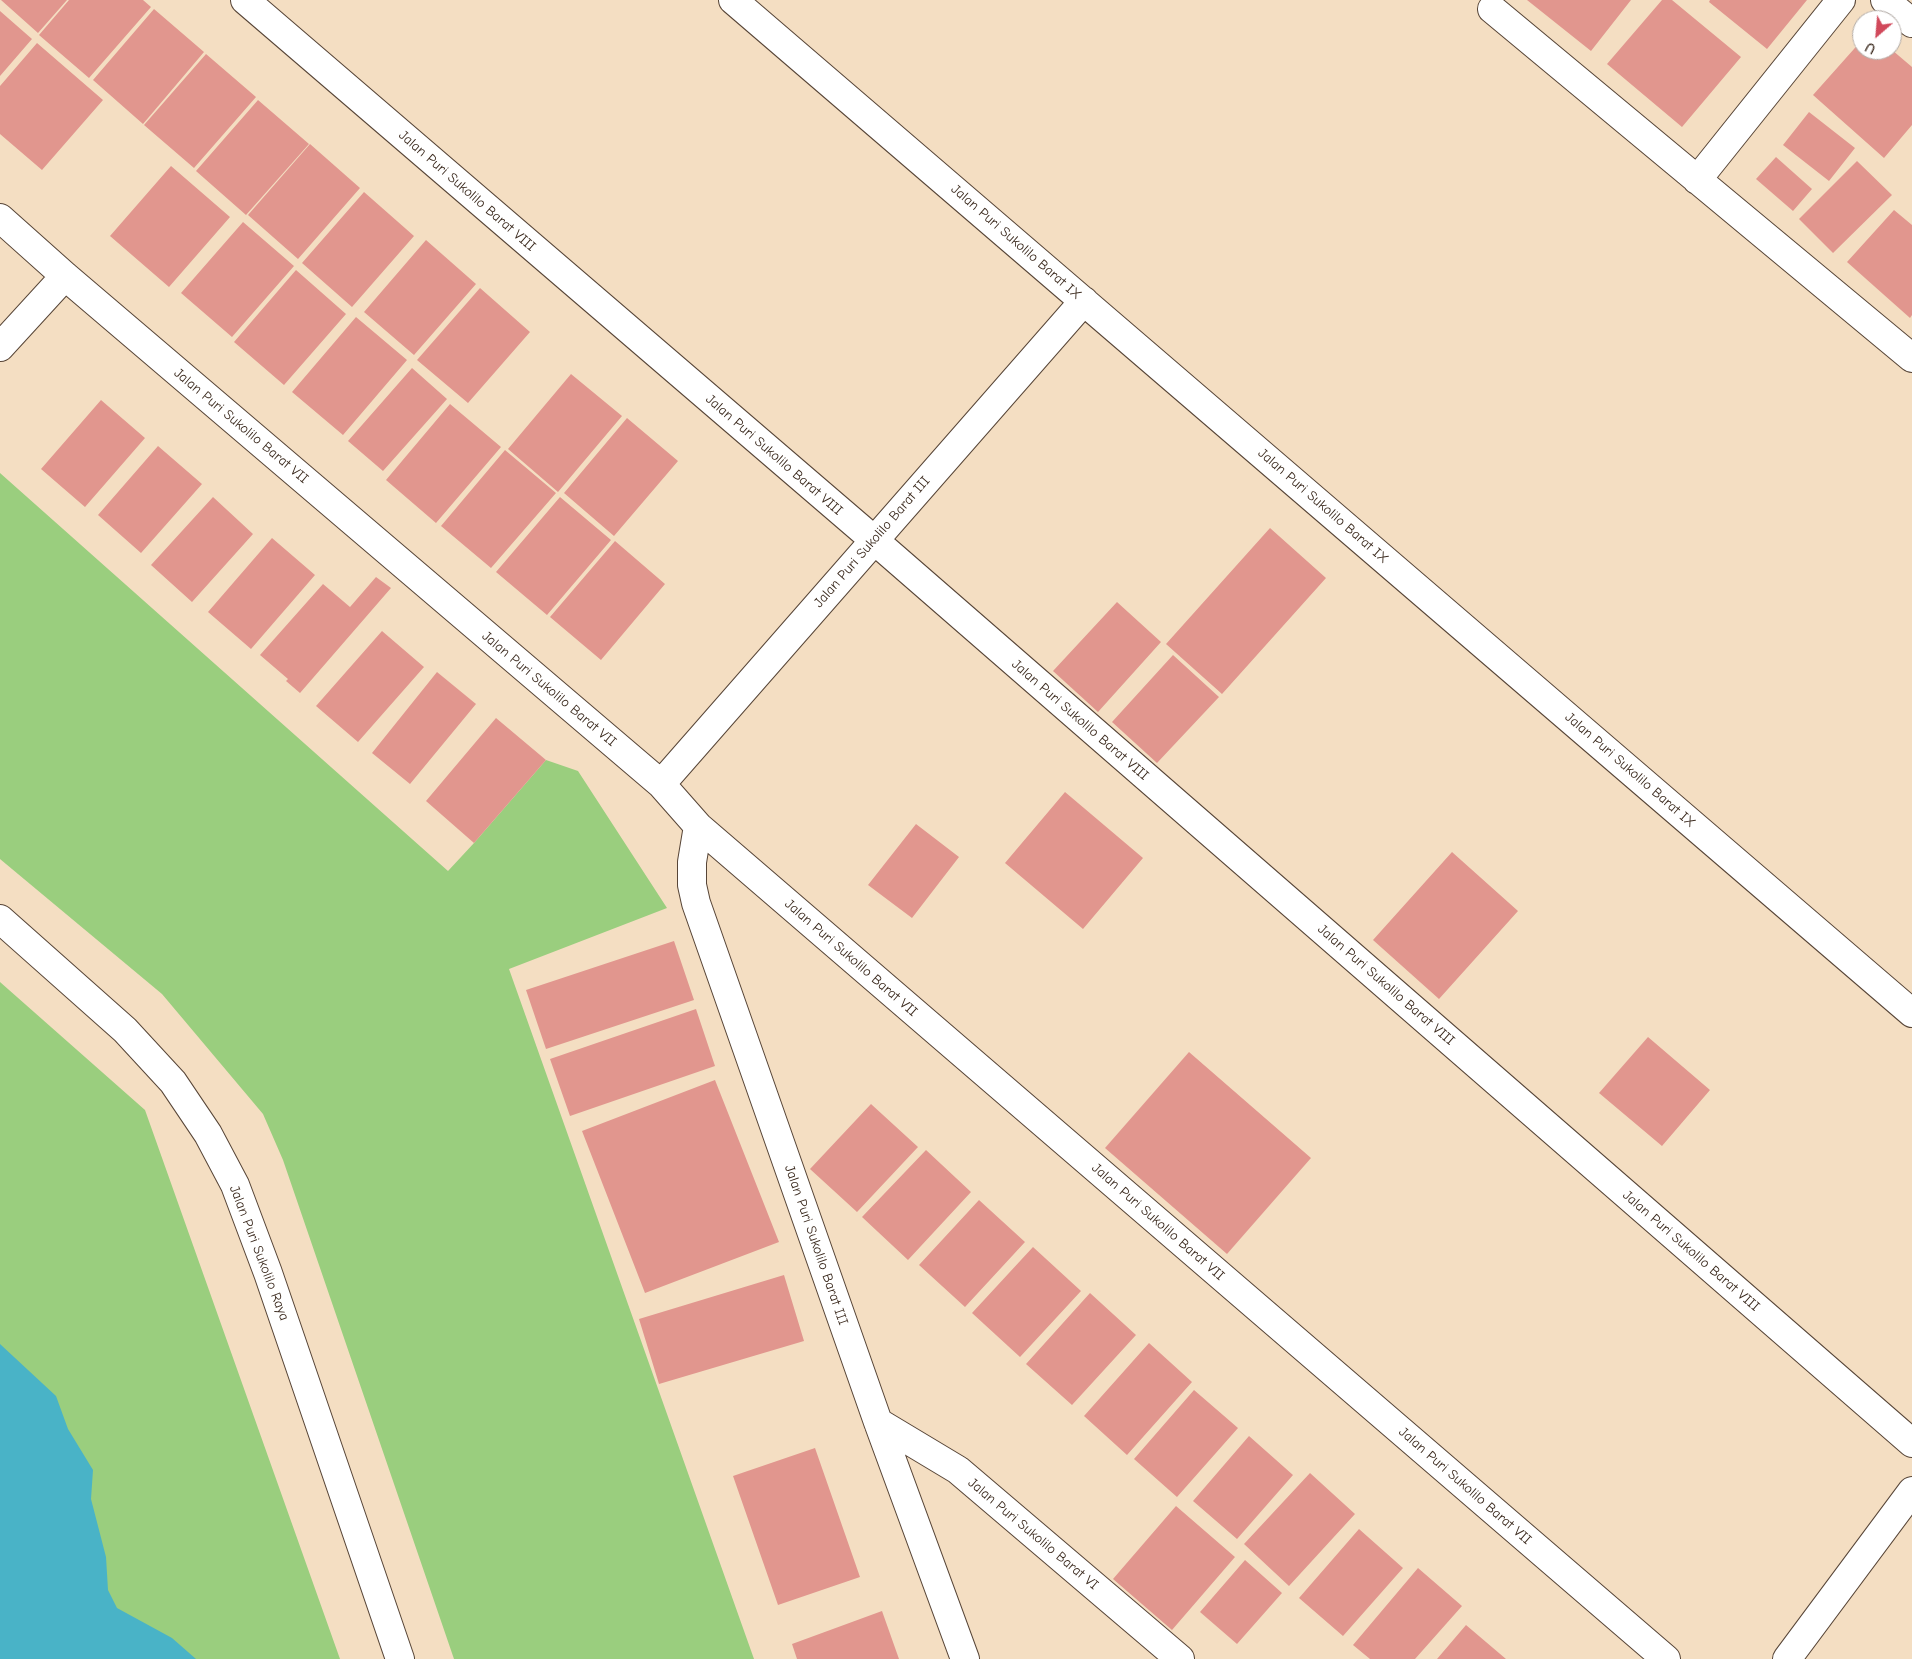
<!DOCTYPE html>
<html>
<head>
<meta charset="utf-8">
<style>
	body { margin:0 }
	#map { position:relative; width:1912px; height:1659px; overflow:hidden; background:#f4dec2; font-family:"Comic Neue",sans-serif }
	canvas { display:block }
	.north { position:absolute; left:1852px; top:10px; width:50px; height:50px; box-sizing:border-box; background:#fff; border:1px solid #b1aaa5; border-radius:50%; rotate:207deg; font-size:14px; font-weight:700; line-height:20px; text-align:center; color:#3b2a1e }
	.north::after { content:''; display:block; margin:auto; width:18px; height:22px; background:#d1495b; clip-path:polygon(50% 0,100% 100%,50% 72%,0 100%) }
</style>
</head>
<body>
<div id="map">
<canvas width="1912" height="1659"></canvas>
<div class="north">U</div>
</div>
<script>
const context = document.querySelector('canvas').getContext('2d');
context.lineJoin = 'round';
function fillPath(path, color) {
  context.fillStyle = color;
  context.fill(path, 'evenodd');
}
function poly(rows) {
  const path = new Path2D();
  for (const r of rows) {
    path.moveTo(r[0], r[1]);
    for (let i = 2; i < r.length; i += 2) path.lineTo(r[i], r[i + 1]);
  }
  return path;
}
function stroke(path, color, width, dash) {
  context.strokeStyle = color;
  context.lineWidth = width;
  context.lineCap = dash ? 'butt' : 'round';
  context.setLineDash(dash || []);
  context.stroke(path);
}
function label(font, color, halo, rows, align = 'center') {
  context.font = font + ' "Comic Neue",sans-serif';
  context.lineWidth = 4.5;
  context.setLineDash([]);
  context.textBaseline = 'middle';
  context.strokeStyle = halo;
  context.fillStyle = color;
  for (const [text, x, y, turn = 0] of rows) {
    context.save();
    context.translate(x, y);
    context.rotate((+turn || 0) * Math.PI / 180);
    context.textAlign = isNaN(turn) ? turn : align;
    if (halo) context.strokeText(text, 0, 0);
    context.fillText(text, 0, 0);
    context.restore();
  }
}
fillPath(poly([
	[0,473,448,871,474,843,546,760,578,771,667,908,509,969,754,1659,454,1659,283,1160,263,1114,162,994,0,859],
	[0,982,145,1110,340,1659,0,1659]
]), '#9ace7e');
fillPath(poly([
	[0,1344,56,1396,68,1429,93,1470,91,1499,106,1557,108,1590,117,1608,172,1638,196,1659,0,1659]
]), '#49b3c7');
fillPath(poly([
	[1,0,67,0,38,33],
	[69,0,143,0,151,7,89,78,39,35],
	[1527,0,1631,0,1591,51],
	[1662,0,1672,0,1741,57,1682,127,1607,64],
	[1710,0,1807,0,1767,49,1709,2],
	[154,9,204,52,143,124,93,80],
	[0,11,32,39,0,76],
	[1862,40,1862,50,1892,50,1912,67,1912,125,1884,158,1813,95],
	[37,43,103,100,42,170,0,134,0,86],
	[206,54,256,97,194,168,144,125],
	[258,100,309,144,246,215,196,171],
	[1809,112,1855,148,1829,181,1783,145],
	[310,144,360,188,298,259,248,215],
	[1776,157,1812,189,1793,211,1756,179],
	[1857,161,1892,195,1833,253,1799,219],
	[171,166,230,217,169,287,110,236],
	[364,192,414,236,352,307,302,263],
	[1894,210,1912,225,1912,315,1910,318,1847,262],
	[243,222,294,266,232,337,181,293],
	[426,240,476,284,414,355,364,312],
	[296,270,346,314,284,385,234,342],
	[480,288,530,332,468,403,417,360],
	[356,317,407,360,343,435,292,392],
	[412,368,447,399,383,471,348,441],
	[571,374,622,416,558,492,508,449],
	[101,400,145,438,85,507,41,469],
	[450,404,501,447,436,523,386,480],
	[627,418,678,461,614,536,564,493],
	[158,446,202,484,141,553,98,515],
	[505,450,556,493,491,568,441,526],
	[213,497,253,534,192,602,151,565],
	[560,497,611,540,547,615,496,572],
	[1270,528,1326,578,1222,694,1166,644],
	[272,538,315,575,251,649,208,612],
	[615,541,665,584,601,660,550,617],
	[376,577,391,588,300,693,286,681,288,679,260,655,323,584,350,607],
	[1117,602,1161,642,1098,712,1053,671],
	[382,631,424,667,358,742,316,706],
	[1173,655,1219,697,1157,763,1112,722],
	[437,672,476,704,410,784,372,753],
	[496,718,546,760,474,843,426,801],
	[1065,792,1143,858,1083,929,1005,863],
	[916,824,959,857,912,918,868,885],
	[1452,852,1518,911,1439,999,1373,940],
	[674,941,694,1000,546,1049,526,990],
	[696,1009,715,1066,570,1116,550,1059],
	[1648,1037,1710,1090,1662,1146,1599,1093],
	[1189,1052,1311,1158,1227,1254,1105,1148],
	[715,1080,779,1242,645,1293,582,1131],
	[871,1104,918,1147,857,1212,810,1169],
	[926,1150,971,1192,908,1260,862,1217],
	[979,1200,1025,1242,965,1307,919,1265],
	[1033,1247,1081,1291,1020,1357,972,1313],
	[784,1275,804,1341,659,1384,639,1319],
	[1090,1293,1136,1335,1072,1405,1026,1364],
	[1149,1343,1192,1382,1127,1455,1084,1416],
	[1194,1390,1238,1428,1177,1497,1134,1459],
	[1249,1436,1293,1475,1237,1539,1193,1501],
	[815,1448,860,1577,778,1605,733,1476],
	[1310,1473,1355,1514,1289,1586,1244,1544],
	[1176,1506,1235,1557,1172,1630,1113,1579],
	[1359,1529,1403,1568,1343,1636,1299,1598],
	[1245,1560,1282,1593,1237,1644,1200,1612],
	[1418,1568,1462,1606,1415,1659,1370,1659,1353,1645],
	[882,1611,899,1659,797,1659,792,1644],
	[1466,1625,1506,1659,1437,1659]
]), '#e1968e');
const minor = poly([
	[245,0,874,540,1912,1443],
	[733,0,1912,1013],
	[1885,0,1912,23],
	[1492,9,1912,358],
	[1697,180,1841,0],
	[0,218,65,276,661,784,698,826,1666,1659],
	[0,347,65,276],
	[661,784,1084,301],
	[698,826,692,862,692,885,696,903,878,1422,965,1659],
	[0,919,125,1030,173,1082,208,1134,235,1185,268,1273,400,1659],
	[878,1422,958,1470,1180,1659],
	[1787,1659,1912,1491]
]);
stroke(minor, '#574537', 30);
stroke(minor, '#fff', 28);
label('14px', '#3b2a1e', '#fff', [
	["Jalan Puri Sukolilo Barat VIII",467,191,41],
	["Jalan Puri Sukolilo Barat IX",1016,242,41],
	["Jalan Puri Sukolilo Barat VII",241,426,40],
	["Jalan Puri Sukolilo Barat VIII",774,455,41],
	["Jalan Puri Sukolilo Barat IX",1323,506,41],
	["Jalan Puri Sukolilo Barat III",872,542,-49],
	["Jalan Puri Sukolilo Barat VII",549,689,40],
	["Jalan Puri Sukolilo Barat VIII",1080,720,41],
	["Jalan Puri Sukolilo Barat IX",1630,770,41],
	["Jalan Puri Sukolilo Barat VII",851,958,41],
	["Jalan Puri Sukolilo Barat VIII",1386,985,41],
	["Jalan Puri Sukolilo Barat VII",1158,1222,41],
	["Jalan Puri Sukolilo Barat III",816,1245,71],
	["Jalan Puri Sukolilo Barat VIII",1691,1251,41],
	["Jalan Puri Sukolilo Raya",259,1253,69],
	["Jalan Puri Sukolilo Barat VII",1465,1486,41],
	["Jalan Puri Sukolilo Barat VI",1033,1534,40]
]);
</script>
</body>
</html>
